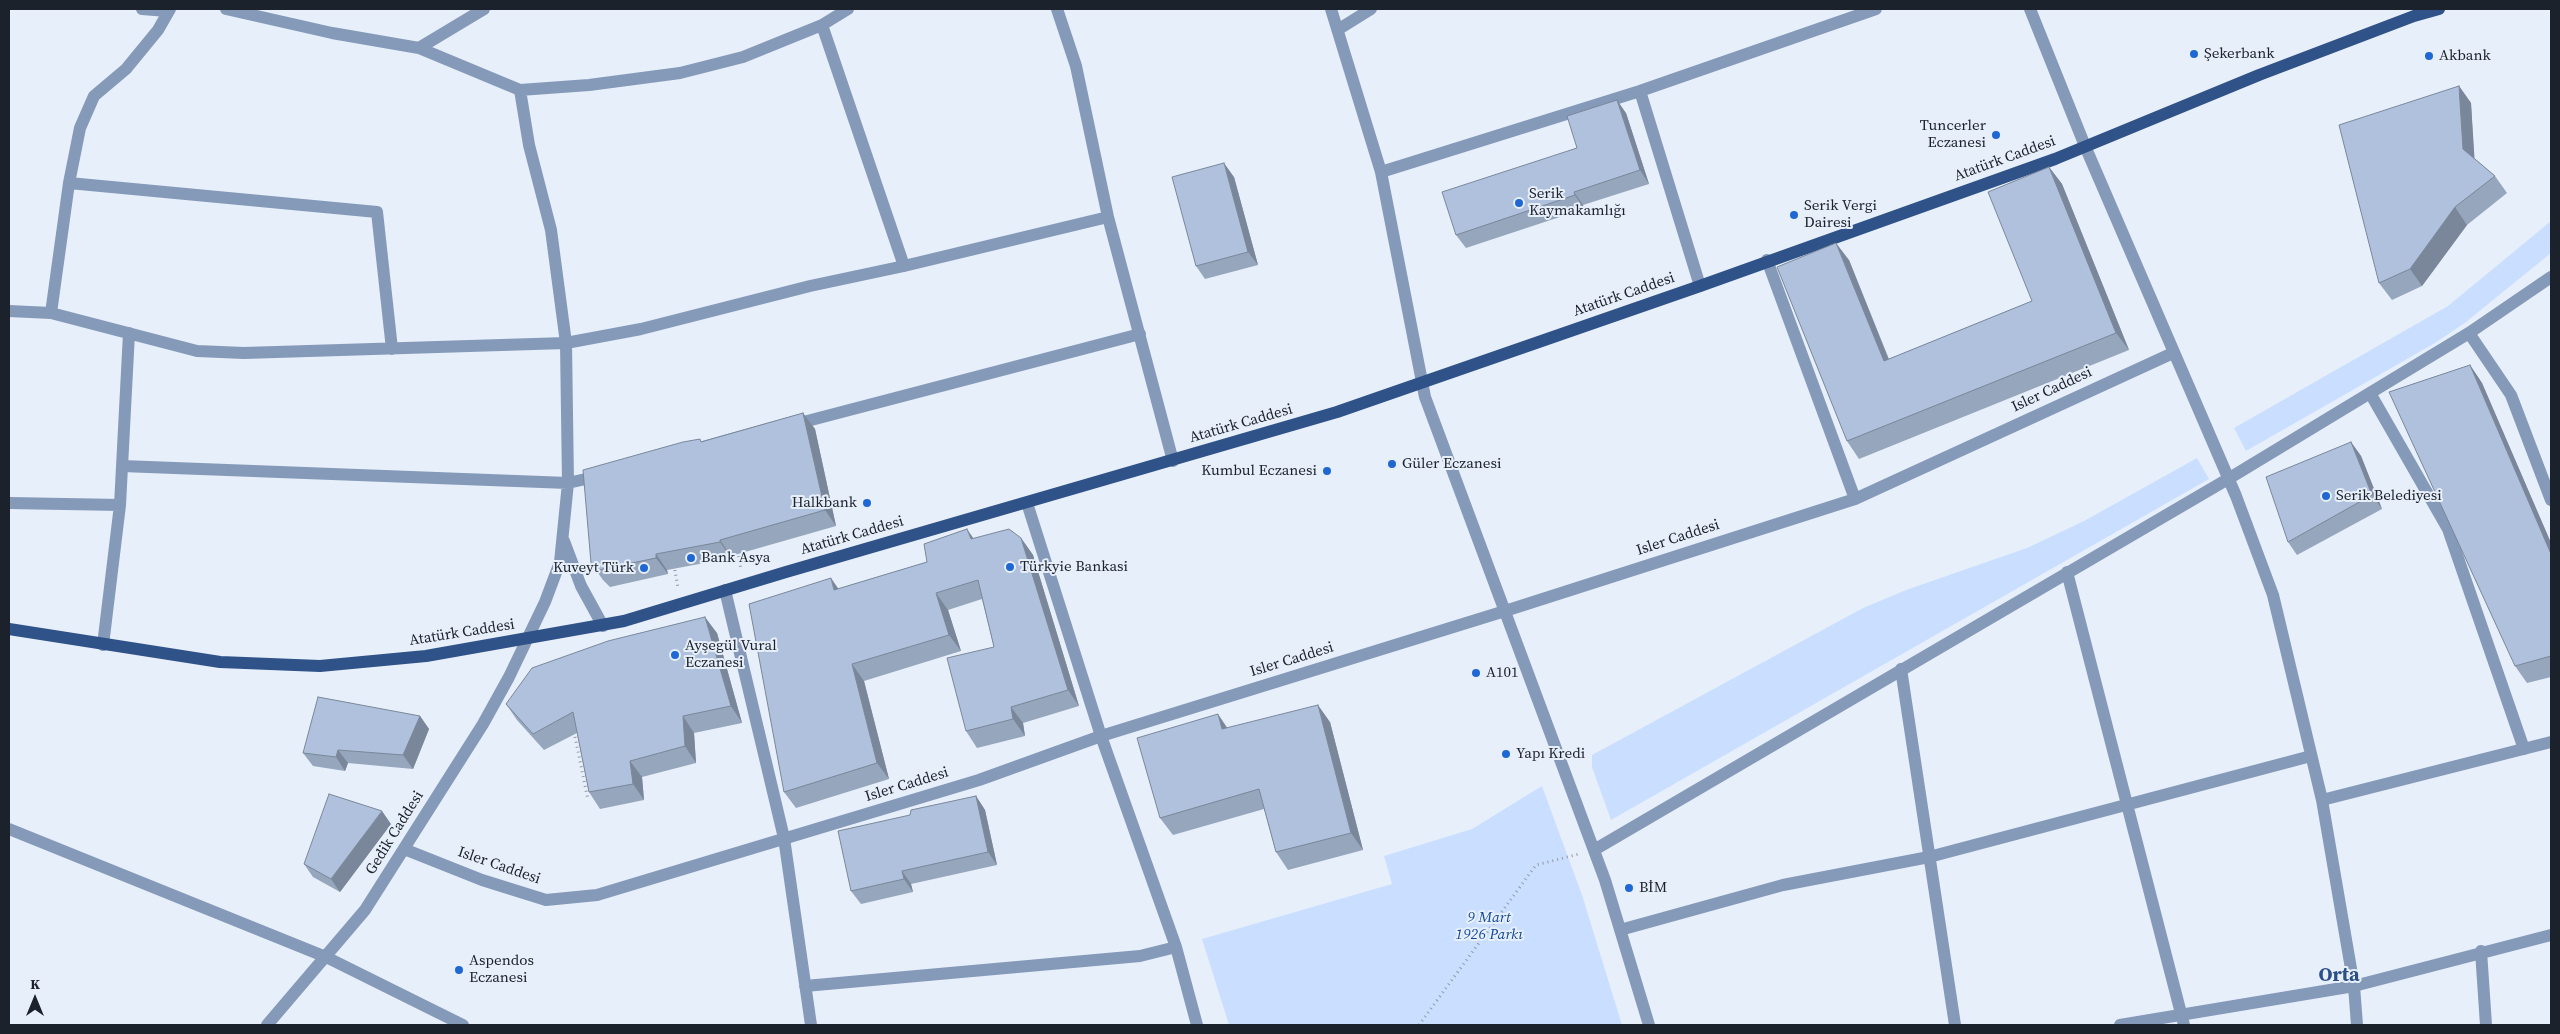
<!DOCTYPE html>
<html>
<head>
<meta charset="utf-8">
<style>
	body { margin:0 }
	#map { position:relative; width:2560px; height:1034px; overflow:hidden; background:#e7effa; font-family:"Source Serif 4",serif }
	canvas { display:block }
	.frame { position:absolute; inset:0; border:10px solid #1b222c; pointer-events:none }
	.north { position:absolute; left:10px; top:974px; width:50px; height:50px; -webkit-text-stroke:4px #e7effa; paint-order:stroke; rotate:0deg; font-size:14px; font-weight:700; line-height:20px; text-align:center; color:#1b222c }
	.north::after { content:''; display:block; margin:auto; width:18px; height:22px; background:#1b222c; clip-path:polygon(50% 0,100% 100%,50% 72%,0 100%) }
</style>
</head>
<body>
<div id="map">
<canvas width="2560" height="1034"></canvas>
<div class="frame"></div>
<div class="north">K</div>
</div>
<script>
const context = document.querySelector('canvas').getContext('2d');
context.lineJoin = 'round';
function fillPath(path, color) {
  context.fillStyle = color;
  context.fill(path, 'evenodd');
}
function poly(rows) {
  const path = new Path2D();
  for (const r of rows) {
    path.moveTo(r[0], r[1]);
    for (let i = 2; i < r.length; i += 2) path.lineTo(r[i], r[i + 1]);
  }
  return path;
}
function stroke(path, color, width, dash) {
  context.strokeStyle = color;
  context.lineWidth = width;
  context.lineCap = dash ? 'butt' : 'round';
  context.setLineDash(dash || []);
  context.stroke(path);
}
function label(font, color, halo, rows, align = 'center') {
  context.font = font + ' "Source Serif 4",serif';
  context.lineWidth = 4;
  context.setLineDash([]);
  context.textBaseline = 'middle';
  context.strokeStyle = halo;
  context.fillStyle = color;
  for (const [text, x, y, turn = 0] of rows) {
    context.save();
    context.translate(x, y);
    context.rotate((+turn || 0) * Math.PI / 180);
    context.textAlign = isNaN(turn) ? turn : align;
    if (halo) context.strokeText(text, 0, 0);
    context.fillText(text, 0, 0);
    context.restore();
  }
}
fillPath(poly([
	[2551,221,2551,253,2466,322,2435,343,2246,451,2234,428,2448,306],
	[2197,458,2209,479,1611,820,1592,767,1592,755,1863,608,1906,590,2027,548,2084,521],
	[1542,786,1582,895,1622,1025,1229,1025,1202,939,1392,884,1384,856,1472,829]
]), '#cadfff');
stroke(poly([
	[738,551,741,570],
	[674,565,678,588],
	[574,732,588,800],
	[1419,1025,1536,865,1579,854]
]), '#929aa4', 3, [1, 4]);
stroke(poly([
	[142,9,167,11],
	[226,9,332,33,419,48,520,90,589,85,680,73,743,57,822,25,848,9],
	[1057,9,1076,66,1108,217,1173,461],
	[1331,9,1381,172,1425,397,1605,880,1649,1025],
	[2030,9,2085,146,2236,496,2273,595,2322,800,2354,986,2357,1025],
	[822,25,904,266],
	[1339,29,1371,9],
	[419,48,484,9],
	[1640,91,1700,286],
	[1381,172,1640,91,1876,9],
	[69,183,377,212,392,349],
	[1767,260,1855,499],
	[9,311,51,313,197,351,244,353,566,343,641,329,810,286,904,266,1108,217],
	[51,313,69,183,80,128,94,96,126,69,158,30,170,9],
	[2469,333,2511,395,2551,500],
	[2370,393,2448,529,2524,749],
	[792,425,1140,334],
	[122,466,568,483,599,476],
	[9,503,120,505],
	[1027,503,1101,736,1176,947,1197,1025],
	[564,541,581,586,603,626],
	[2067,572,2184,1025],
	[725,590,784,838,811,1025],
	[103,645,120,505,129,333],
	[1901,669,1955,1025],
	[2322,800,2551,742],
	[9,829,326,957,463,1025],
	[404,849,482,880,546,900,597,895,979,780,1101,736,1505,611,1855,499,2173,353],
	[1594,850,2228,479,2469,333,2551,277],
	[1620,930,1783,885,1929,857,2311,756],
	[2481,951,2486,1025],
	[805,986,1140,956,1176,947],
	[267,1025,365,910,483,724,509,677,545,602,560,562,568,483,566,343,551,230,529,145,520,90],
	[2120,1025,2354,986,2551,935]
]), '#8599b9', 12);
stroke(poly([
	[9,629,220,662,320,666,426,656,624,621,786,572,1337,412,1700,286,2055,159,2259,75,2414,16,2439,9]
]), '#2f5289', 12);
fillPath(poly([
	[2459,86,2471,103,2474,158,2495,176,2507,193,2467,225,2422,286,2392,300,2379,283],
	[1626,113,1649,184,1583,205,1584,209,1466,248,1456,235,1577,148],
	[2049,167,2062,184,2129,350,1859,459,1847,441,1849,260,1889,359,2032,301],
	[1234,177,1258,265,1205,279,1196,266],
	[2470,365,2482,383,2551,543,2551,677,2527,683,2515,666],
	[803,413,815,429,836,526,731,556,731,558,667,570,668,574,610,587,603,580,591,563,702,441],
	[2351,442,2361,456,2382,509,2297,555,2288,542],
	[1021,538,1033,555,1079,706,1023,723,1025,736,977,748,966,731,994,647,982,599,948,610,961,651,864,681,889,779,796,808,784,792,838,589,927,562,974,539],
	[717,633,742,723,694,733,696,763,642,777,644,800,600,809,589,792,577,733,544,750,517,720,506,704],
	[420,716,429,729,413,769,348,763,345,771,313,766,303,753],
	[1330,722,1363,850,1288,870,1276,852,1264,809,1173,835,1160,818,1227,728],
	[976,796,985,810,997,865,911,884,913,892,861,904,851,891,910,815],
	[391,824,340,892,313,877,304,864]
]), '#96a6bd');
fillPath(poly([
	[2459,86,2471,103,2475,166,2463,149],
	[1617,100,1626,113,1649,184,1640,170],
	[1224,163,1234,177,1258,265,1248,252],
	[2049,167,2062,184,2129,350,2116,333],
	[1574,192,1583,205,1584,209,1575,195],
	[2455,207,2467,225,2422,286,2410,269],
	[1836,243,1849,260,1896,378,1884,361],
	[2470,365,2482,383,2551,543,2551,554],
	[803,413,815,429,836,526,825,510],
	[2351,442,2361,456,2382,509,2372,495],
	[967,529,978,545,971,539],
	[1021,538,1033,555,1079,706,1068,690],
	[720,540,731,556,731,558,720,542],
	[656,554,667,570,668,574,656,558],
	[831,578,842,594,834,590],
	[936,593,948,610,961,651,949,635],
	[705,617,717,633,742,723,731,706],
	[852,664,864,681,889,779,877,763],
	[1318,705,1330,722,1363,850,1351,833],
	[1011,707,1023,723,1025,736,1013,719],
	[1218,714,1230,732,1222,729],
	[420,716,429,729,413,769,403,755],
	[683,716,694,733,696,763,685,746],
	[338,750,348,763,345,771,336,757],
	[630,761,642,777,644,800,633,784],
	[976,796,985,810,997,865,988,852],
	[382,811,391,824,340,892,331,879],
	[902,871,911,884,913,892,904,879]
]), '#7a879a');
const building = poly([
	[2459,86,2463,149,2495,176,2455,207,2410,269,2379,283,2339,125,2459,86],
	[1617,100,1640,170,1574,192,1575,195,1456,235,1442,192,1577,148,1567,116,1617,100],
	[1224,163,1248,252,1196,266,1172,177,1224,163],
	[2049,167,2116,333,1847,441,1777,267,1836,243,1884,361,2032,301,1988,192,2049,167],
	[2470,365,2551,554,2551,656,2515,666,2389,392,2470,365],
	[803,413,825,510,720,540,720,542,656,554,656,558,598,570,591,563,583,470,683,442,700,439,701,442,803,413],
	[2351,442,2372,495,2288,542,2266,477,2351,442],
	[967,529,971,539,1009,529,1021,538,1068,690,1011,707,1013,719,966,731,947,658,994,647,978,580,936,593,949,635,852,664,877,763,784,792,749,604,831,578,834,590,927,562,924,544,967,529],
	[705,617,731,706,683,716,685,746,630,761,633,784,589,792,573,712,533,734,506,704,532,668,608,641,705,617],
	[318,697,420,716,403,755,338,750,336,757,303,753,318,697],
	[1318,705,1351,833,1276,852,1259,789,1160,818,1137,738,1218,714,1222,729,1318,705],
	[329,794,382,811,331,879,304,864,329,794],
	[976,796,988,852,902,871,904,879,851,891,838,831,910,815,911,810,976,796]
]);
fillPath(building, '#afc1dc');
stroke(building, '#7a879a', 1);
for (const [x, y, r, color] of [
	[2194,54,5,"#1f68d3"],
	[2429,56,5,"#1f68d3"],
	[1996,135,5,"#1f68d3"],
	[1519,203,5,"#1f68d3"],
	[1794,215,5,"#1f68d3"],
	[1392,464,5,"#1f68d3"],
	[1327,471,5,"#1f68d3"],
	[2326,496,5,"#1f68d3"],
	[867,503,5,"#1f68d3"],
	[691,558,5,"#1f68d3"],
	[1010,567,5,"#1f68d3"],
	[644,568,5,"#1f68d3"],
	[675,655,5,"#1f68d3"],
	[1476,673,5,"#1f68d3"],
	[1506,754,5,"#1f68d3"],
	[1629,888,5,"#1f68d3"],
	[459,970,5,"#1f68d3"]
]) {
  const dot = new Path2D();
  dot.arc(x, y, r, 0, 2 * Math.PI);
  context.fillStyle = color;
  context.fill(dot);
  stroke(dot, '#e7effa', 2);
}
label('15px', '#1b222c', '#e7effa', [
	["Şekerbank",2204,54],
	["Akbank",2439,56],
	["Tuncerler",1986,126,"right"],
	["Eczanesi",1986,143,"right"],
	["Serik",1529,194],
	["Kaymakamlığı",1529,211],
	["Serik Vergi",1804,206],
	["Dairesi",1804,223],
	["Güler Eczanesi",1402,464],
	["Kumbul Eczanesi",1317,471,"right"],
	["Serik Belediyesi",2336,496],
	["Halkbank",857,503,"right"],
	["Bank Asya",701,558],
	["Türkyie Bankasi",1020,567],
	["Kuveyt Türk",634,568,"right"],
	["Ayşegül Vural",685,646],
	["Eczanesi",685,663],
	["A101",1486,673],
	["Yapı Kredi",1516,754],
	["BİM",1639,888],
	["Aspendos",469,961],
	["Eczanesi",469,978]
], 'left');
label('15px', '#1b222c', '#e7effa', [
	["Atatürk Caddesi",2005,159,-20],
	["Atatürk Caddesi",1624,295,-19],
	["Isler Caddesi",2052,390,-25],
	["Atatürk Caddesi",1241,424,-16],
	["Atatürk Caddesi",852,536,-16],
	["Isler Caddesi",1678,538,-18],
	["Atatürk Caddesi",462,633,-9],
	["Isler Caddesi",1292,660,-17],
	["Isler Caddesi",907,785,-17],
	["Gedik Caddesi",395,833,-58],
	["Isler Caddesi",499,866,19]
]);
label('italic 15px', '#0e4799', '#e7effa', [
	["9 Mart",1489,918],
	["1926 Parkı",1489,935]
]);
label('bold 20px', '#2c4f86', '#e7effa', [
	["Orta",2339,976]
]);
</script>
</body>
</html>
